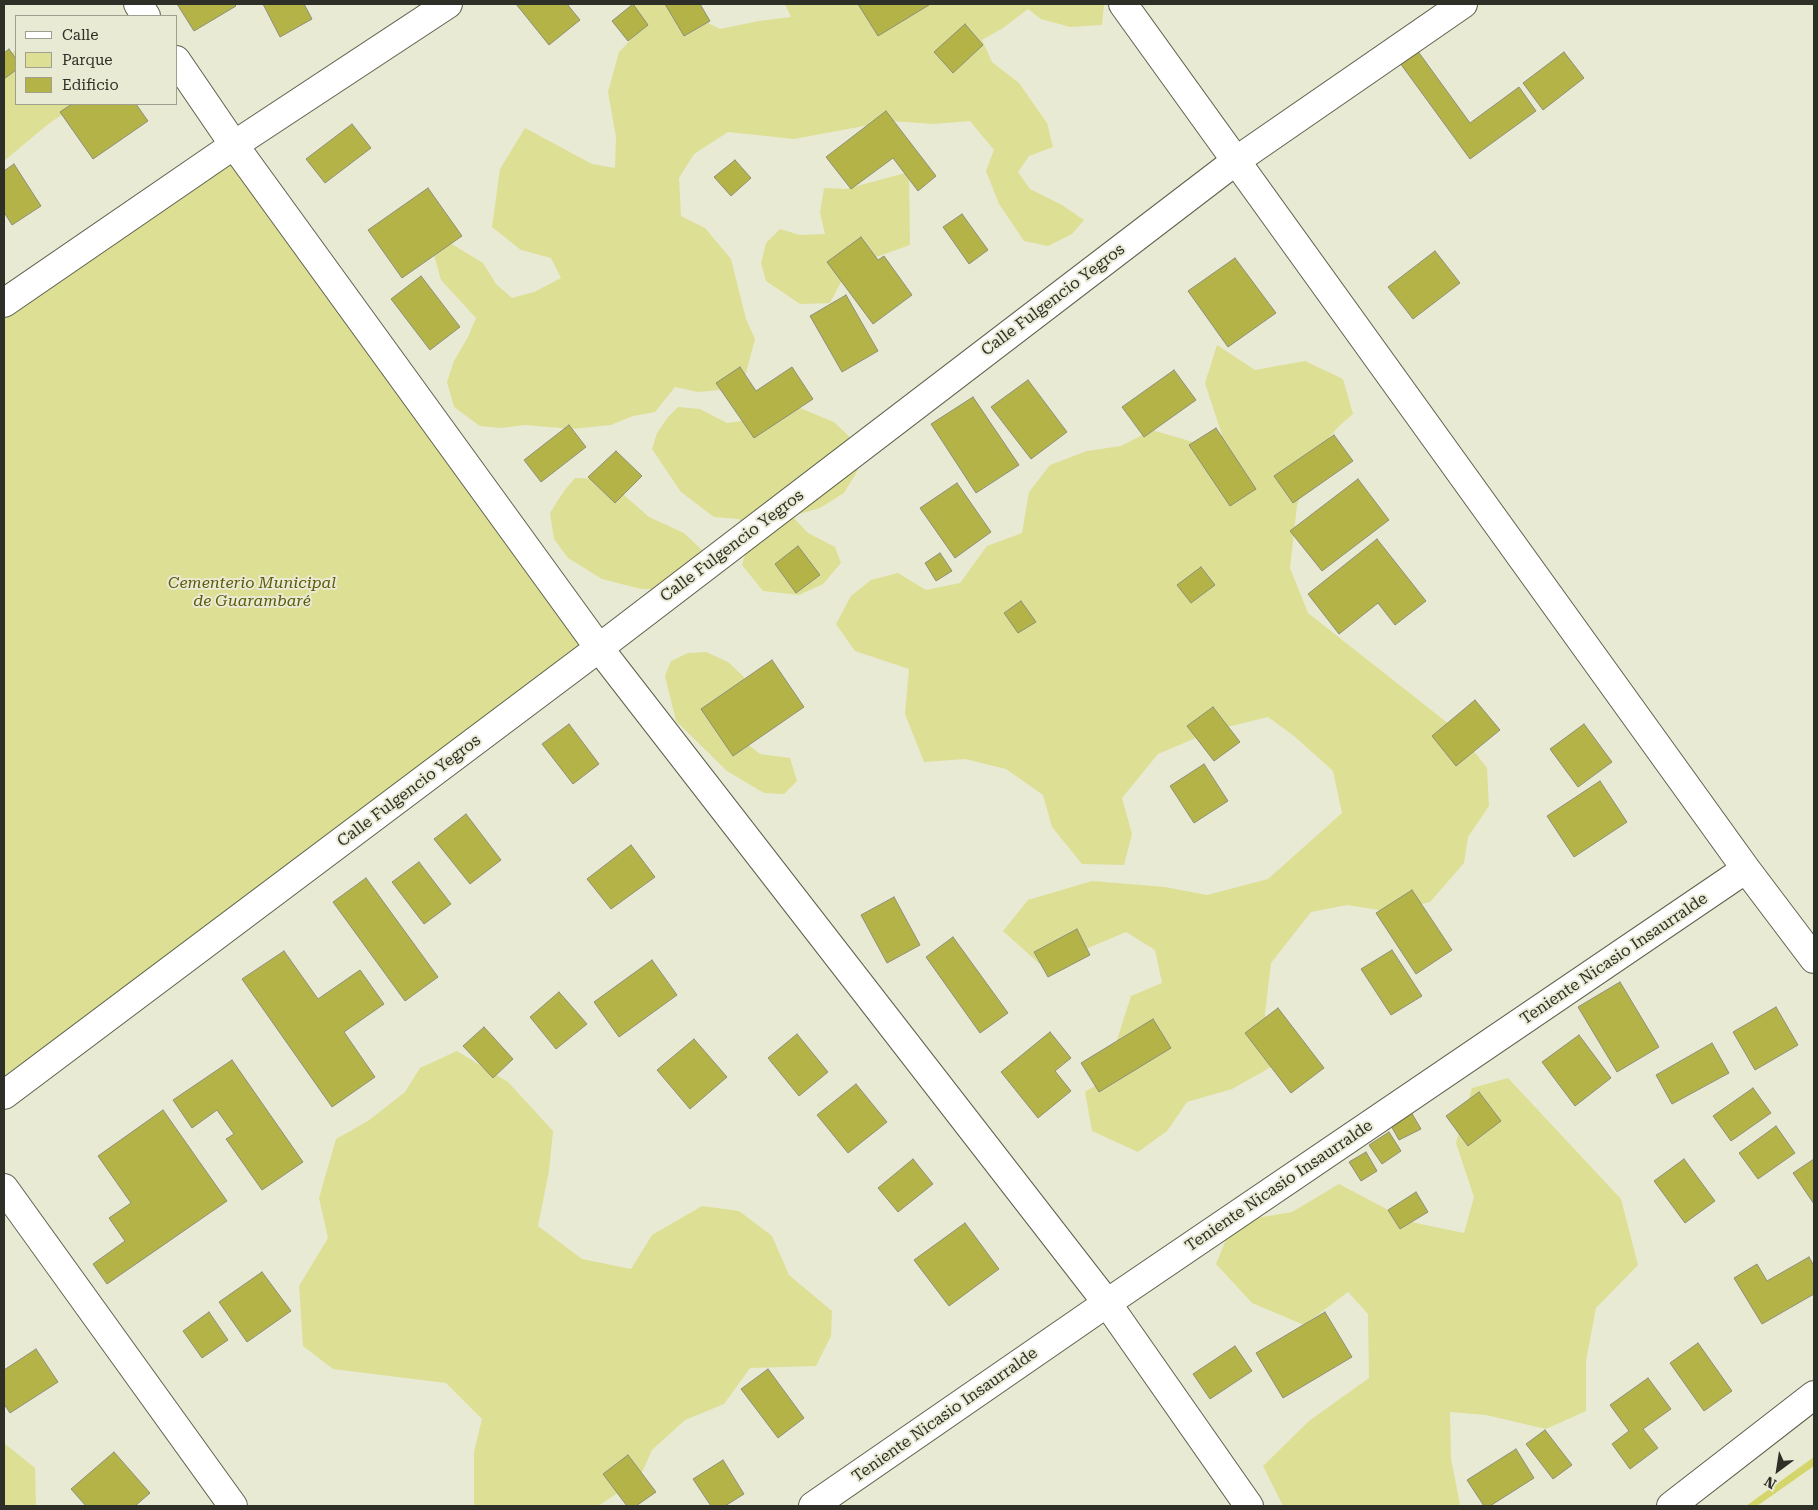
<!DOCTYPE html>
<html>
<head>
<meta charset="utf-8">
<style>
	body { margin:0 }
	#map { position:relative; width:1818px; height:1510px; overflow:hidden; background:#e9ead4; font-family:"Roboto Serif",serif }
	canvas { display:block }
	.frame { position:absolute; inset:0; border:5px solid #2e2f26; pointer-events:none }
	.legend { position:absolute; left:15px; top:15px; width:162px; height:90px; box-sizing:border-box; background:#e9ead4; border:1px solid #9e9f8e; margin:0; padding:6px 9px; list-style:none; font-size:15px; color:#2e2f26 }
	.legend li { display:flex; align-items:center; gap:10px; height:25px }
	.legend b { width:25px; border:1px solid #9e9f8e }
	.north { position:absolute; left:1753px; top:1445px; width:50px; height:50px; -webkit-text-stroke:4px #e9ead4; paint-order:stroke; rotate:211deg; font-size:14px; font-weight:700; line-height:20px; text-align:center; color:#2e2f26 }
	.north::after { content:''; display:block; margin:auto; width:18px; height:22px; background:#2e2f26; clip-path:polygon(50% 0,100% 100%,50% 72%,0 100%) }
</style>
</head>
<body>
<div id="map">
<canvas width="1818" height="1510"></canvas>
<div class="frame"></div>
<ul class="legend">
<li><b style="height:6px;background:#fff"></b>Calle</li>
<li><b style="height:14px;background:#dddf95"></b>Parque</li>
<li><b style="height:14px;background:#b3b348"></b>Edificio</li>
</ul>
<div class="north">N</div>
</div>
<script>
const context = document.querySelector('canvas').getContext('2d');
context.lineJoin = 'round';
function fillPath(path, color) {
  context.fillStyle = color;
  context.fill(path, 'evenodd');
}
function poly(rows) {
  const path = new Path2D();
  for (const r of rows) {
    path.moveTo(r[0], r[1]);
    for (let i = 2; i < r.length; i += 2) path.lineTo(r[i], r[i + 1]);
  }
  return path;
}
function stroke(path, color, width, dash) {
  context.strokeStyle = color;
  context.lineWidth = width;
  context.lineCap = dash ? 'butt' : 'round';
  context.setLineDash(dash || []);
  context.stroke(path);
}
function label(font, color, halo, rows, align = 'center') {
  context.font = font + ' "Roboto Serif",serif';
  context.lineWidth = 4;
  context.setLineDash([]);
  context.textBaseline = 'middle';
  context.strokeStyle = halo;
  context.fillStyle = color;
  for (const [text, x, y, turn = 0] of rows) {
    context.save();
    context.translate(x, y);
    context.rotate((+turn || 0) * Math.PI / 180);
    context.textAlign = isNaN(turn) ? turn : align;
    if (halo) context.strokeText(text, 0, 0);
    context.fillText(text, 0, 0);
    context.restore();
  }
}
fillPath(poly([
	[630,4,677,4,680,9,720,29,759,21,791,17,785,4,885,4,891,8,913,12,921,4,1104,4,1102,25,1070,27,1041,19,1028,9,1003,28,982,40,992,62,1019,83,1047,123,1053,147,1029,156,1018,172,1030,189,1062,205,1084,220,1072,234,1048,246,1024,241,999,204,986,171,994,150,970,121,934,124,891,121,794,139,728,132,694,154,679,178,681,216,705,228,731,259,746,319,755,339,742,388,698,392,675,387,655,412,633,416,611,425,572,429,525,425,501,428,480,426,454,407,447,382,454,361,468,337,476,318,441,280,434,255,450,243,483,263,496,284,512,298,534,292,561,278,551,258,521,250,492,227,500,169,525,128,592,164,615,168,616,137,608,92,619,52,643,27],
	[16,50,16,104,78,104,47,125,4,161,4,59],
	[234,145,599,648,4,1076,4,305],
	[909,172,910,245,862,262,841,282,830,303,800,304,766,281,761,263,766,243,780,229,800,235,825,234,820,213,824,188,846,189],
	[1217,345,1255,370,1305,361,1343,379,1353,414,1338,427,1309,462,1297,506,1290,568,1308,613,1459,732,1487,768,1489,806,1468,837,1464,863,1430,902,1392,912,1347,905,1311,912,1271,963,1265,1014,1273,1066,1232,1089,1187,1102,1167,1131,1138,1152,1092,1131,1085,1092,1117,1072,1116,1043,1131,996,1162,983,1155,950,1126,932,1043,967,1003,931,1028,900,1092,881,1165,887,1207,895,1268,879,1342,813,1333,771,1294,736,1268,717,1215,730,1158,754,1122,798,1132,834,1124,865,1082,864,1052,827,1043,795,1006,769,965,759,924,762,905,714,909,669,855,651,836,624,851,596,871,580,898,573,926,590,960,583,987,546,1022,533,1029,492,1050,465,1087,451,1121,446,1152,430,1193,442,1222,435,1205,383],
	[795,406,834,422,857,444,858,470,844,493,820,508,792,516,808,533,835,547,841,563,823,584,799,595,763,591,742,565,751,536,739,519,714,517,681,492,652,449,657,433,668,417,678,407,700,409,727,423,741,421,770,410],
	[575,478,599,479,624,495,649,517,684,533,704,552,667,589,641,589,602,579,568,558,554,539,550,513,564,491],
	[706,652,728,662,744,677,742,740,760,754,790,758,797,781,784,794,764,793,727,771,676,721,665,676,671,661,688,653],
	[457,1051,508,1082,553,1131,549,1171,538,1226,582,1259,631,1269,652,1235,702,1206,739,1211,772,1236,789,1275,832,1311,831,1336,816,1366,750,1368,724,1404,685,1420,652,1450,639,1479,598,1506,474,1506,474,1452,482,1419,446,1383,333,1369,303,1346,299,1286,328,1238,319,1198,336,1139,368,1121,405,1092,420,1068],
	[1508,1078,1621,1199,1638,1265,1596,1308,1586,1361,1586,1411,1546,1429,1486,1415,1450,1412,1451,1459,1460,1504,1457,1506,1283,1506,1263,1466,1309,1421,1369,1378,1368,1314,1348,1292,1304,1325,1252,1303,1216,1264,1233,1222,1292,1212,1339,1184,1411,1222,1464,1233,1474,1197,1456,1143,1472,1088],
	[4,1443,35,1468,36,1506,4,1506]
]), '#dddf95');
fillPath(poly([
	[1814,1457,1814,1466,1757,1506,1746,1506]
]), '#d4d56b');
const building = poly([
	[177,4,234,4,236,6,194,31,177,4],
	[263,4,304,4,312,19,280,37,263,4],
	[516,4,567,4,580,20,549,45,516,4],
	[633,4,648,25,628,41,612,21,633,4],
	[665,4,700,4,710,21,684,36,665,4],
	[858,4,928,4,929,5,878,36,858,4],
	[965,24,983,45,953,73,934,52,965,24],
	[9,49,16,59,16,70,4,79,4,53,9,49],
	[1417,50,1470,123,1519,87,1536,111,1470,159,1400,63,1417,50],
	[1564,52,1584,78,1543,110,1523,83,1564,52],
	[72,104,136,104,148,121,93,159,60,112,72,104],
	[886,111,936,176,918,191,893,158,851,189,826,157,886,111],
	[352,124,371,148,325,183,306,159,352,124],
	[735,160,751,178,731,196,714,177,735,160],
	[14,164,41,206,12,225,4,212,4,171,14,164],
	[428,188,462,236,402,278,368,230,428,188],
	[962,214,988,250,969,264,943,227,962,214],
	[861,237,878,260,884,256,912,295,873,324,827,262,861,237],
	[1435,251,1460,283,1413,319,1388,287,1435,251],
	[1235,258,1276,313,1228,347,1188,291,1235,258],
	[421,276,460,327,430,350,391,299,421,276],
	[846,295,878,351,842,372,810,316,846,295],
	[740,367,756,391,792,367,813,399,754,438,716,383,740,367],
	[1174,370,1196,400,1144,437,1122,407,1174,370],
	[1028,380,1067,432,1031,459,991,407,1028,380],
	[973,397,1019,465,976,493,931,424,973,397],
	[569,425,586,447,541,482,524,460,569,425],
	[1216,428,1256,489,1230,506,1189,445,1216,428],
	[1334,435,1353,461,1293,503,1274,476,1334,435],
	[616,451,642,476,615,503,588,477,616,451],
	[1358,479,1389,520,1322,571,1290,531,1358,479],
	[957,483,991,532,955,558,920,508,957,483],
	[1377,539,1426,601,1395,625,1378,603,1339,634,1308,594,1377,539],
	[798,546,820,575,796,593,775,564,798,546],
	[940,553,952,571,936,581,925,563,940,553],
	[1201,567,1215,585,1191,603,1177,585,1201,567],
	[1021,601,1036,622,1018,633,1004,613,1021,601],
	[772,660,804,707,733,756,701,709,772,660],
	[1475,700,1500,730,1456,766,1432,736,1475,700],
	[1213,707,1240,742,1214,761,1187,726,1213,707],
	[569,724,599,764,573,784,542,744,569,724],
	[1584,724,1612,762,1578,787,1550,749,1584,724],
	[1204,764,1228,801,1194,823,1170,786,1204,764],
	[1600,781,1627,822,1574,857,1547,816,1600,781],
	[466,814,501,860,470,884,434,839,466,814],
	[631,845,655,877,611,909,587,879,631,845],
	[419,862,451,904,424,924,392,882,419,862],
	[366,878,438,977,405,1001,333,902,366,878],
	[1412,890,1452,950,1416,974,1376,913,1412,890],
	[894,897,920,945,887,963,861,915,894,897],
	[1077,929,1090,955,1048,977,1034,952,1077,929],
	[953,937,1008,1013,980,1033,926,957,953,937],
	[1392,950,1422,996,1391,1015,1361,969,1392,950],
	[284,951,318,999,360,970,384,1004,344,1032,375,1077,332,1107,242,979,284,951],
	[652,960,677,995,619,1037,594,1002,652,960],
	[1620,982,1659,1047,1617,1072,1578,1007,1620,982],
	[559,992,587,1024,556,1049,530,1017,559,992],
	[1776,1007,1798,1045,1755,1070,1733,1032,1776,1007],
	[1278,1008,1324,1068,1291,1093,1245,1033,1278,1008],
	[1153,1019,1171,1048,1099,1092,1081,1063,1153,1019],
	[484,1027,513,1059,493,1078,463,1046,484,1027],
	[1050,1032,1071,1058,1055,1071,1071,1091,1038,1118,1001,1072,1050,1032],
	[797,1034,828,1072,799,1096,768,1058,797,1034],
	[1579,1035,1611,1078,1575,1106,1542,1062,1579,1035],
	[694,1039,727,1077,690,1109,657,1070,694,1039],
	[1712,1043,1729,1073,1672,1104,1656,1075,1712,1043],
	[232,1060,303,1162,262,1190,226,1139,234,1134,217,1110,192,1128,173,1100,232,1060],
	[856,1084,887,1122,848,1153,817,1115,856,1084],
	[1753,1088,1771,1113,1731,1141,1713,1116,1753,1088],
	[1479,1092,1501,1121,1468,1146,1446,1116,1479,1092],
	[163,1110,227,1201,107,1284,93,1264,125,1241,109,1218,131,1203,98,1156,163,1110],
	[1411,1112,1421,1129,1399,1140,1390,1124,1411,1112],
	[1776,1126,1795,1153,1758,1179,1739,1153,1776,1126],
	[1389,1132,1401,1151,1382,1164,1369,1145,1389,1132],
	[1366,1152,1377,1171,1361,1181,1349,1162,1366,1152],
	[913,1159,933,1184,898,1212,878,1188,913,1159],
	[1684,1159,1715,1201,1685,1223,1654,1181,1684,1159],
	[1814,1159,1814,1204,1793,1173,1814,1159],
	[1416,1192,1428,1212,1400,1229,1388,1210,1416,1192],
	[965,1223,999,1269,949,1306,914,1260,965,1223],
	[1809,1257,1814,1266,1814,1294,1762,1324,1734,1278,1757,1264,1767,1281,1809,1257],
	[262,1272,291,1311,247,1342,219,1302,262,1272],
	[209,1312,228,1340,202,1358,183,1331,209,1312],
	[1325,1312,1352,1357,1283,1398,1256,1353,1325,1312],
	[1698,1343,1732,1391,1704,1411,1670,1363,1698,1343],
	[1235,1346,1252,1371,1210,1399,1193,1374,1235,1346],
	[36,1349,58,1382,10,1413,4,1404,4,1370,36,1349],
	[768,1369,804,1418,778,1438,741,1389,768,1369],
	[1648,1378,1671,1409,1643,1429,1658,1448,1630,1469,1612,1444,1629,1431,1610,1405,1648,1378],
	[1545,1430,1572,1465,1553,1479,1526,1444,1545,1430],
	[1516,1449,1534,1478,1490,1506,1484,1506,1467,1480,1516,1449],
	[114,1452,150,1493,135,1506,86,1506,71,1489,114,1452],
	[628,1455,656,1492,636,1506,627,1506,603,1474,628,1455],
	[723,1460,744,1494,725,1506,711,1506,693,1479,723,1460]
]);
fillPath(building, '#b3b348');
stroke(building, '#8e8f7b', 1);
const minor = poly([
	[138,4,146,16],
	[1123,4,1746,869,1814,959],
	[176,60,234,145,599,648,1107,1303,1249,1506],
	[4,303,234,145,448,4],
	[4,1095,599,648,1237,160,1463,4],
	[4,1188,233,1506],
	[813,1506,1107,1303,1746,869],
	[1671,1506,1814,1395]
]);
stroke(minor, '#5f604d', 30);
stroke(minor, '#fff', 28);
label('16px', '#2e2f26', '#e9ead4', [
	["Calle Fulgencio Yegros",1053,300,-37],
	["Calle Fulgencio Yegros",732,546,-37],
	["Calle Fulgencio Yegros",409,791,-37],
	["Teniente Nicasio Insaurralde",1614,959,-34],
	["Teniente Nicasio Insaurralde",1279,1186,-34],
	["Teniente Nicasio Insaurralde",945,1415,-35]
]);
label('italic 16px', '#5c5b09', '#e9ead4', [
	["Cementerio Municipal",252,583],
	["de Guarambaré",252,601]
]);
</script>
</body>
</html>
